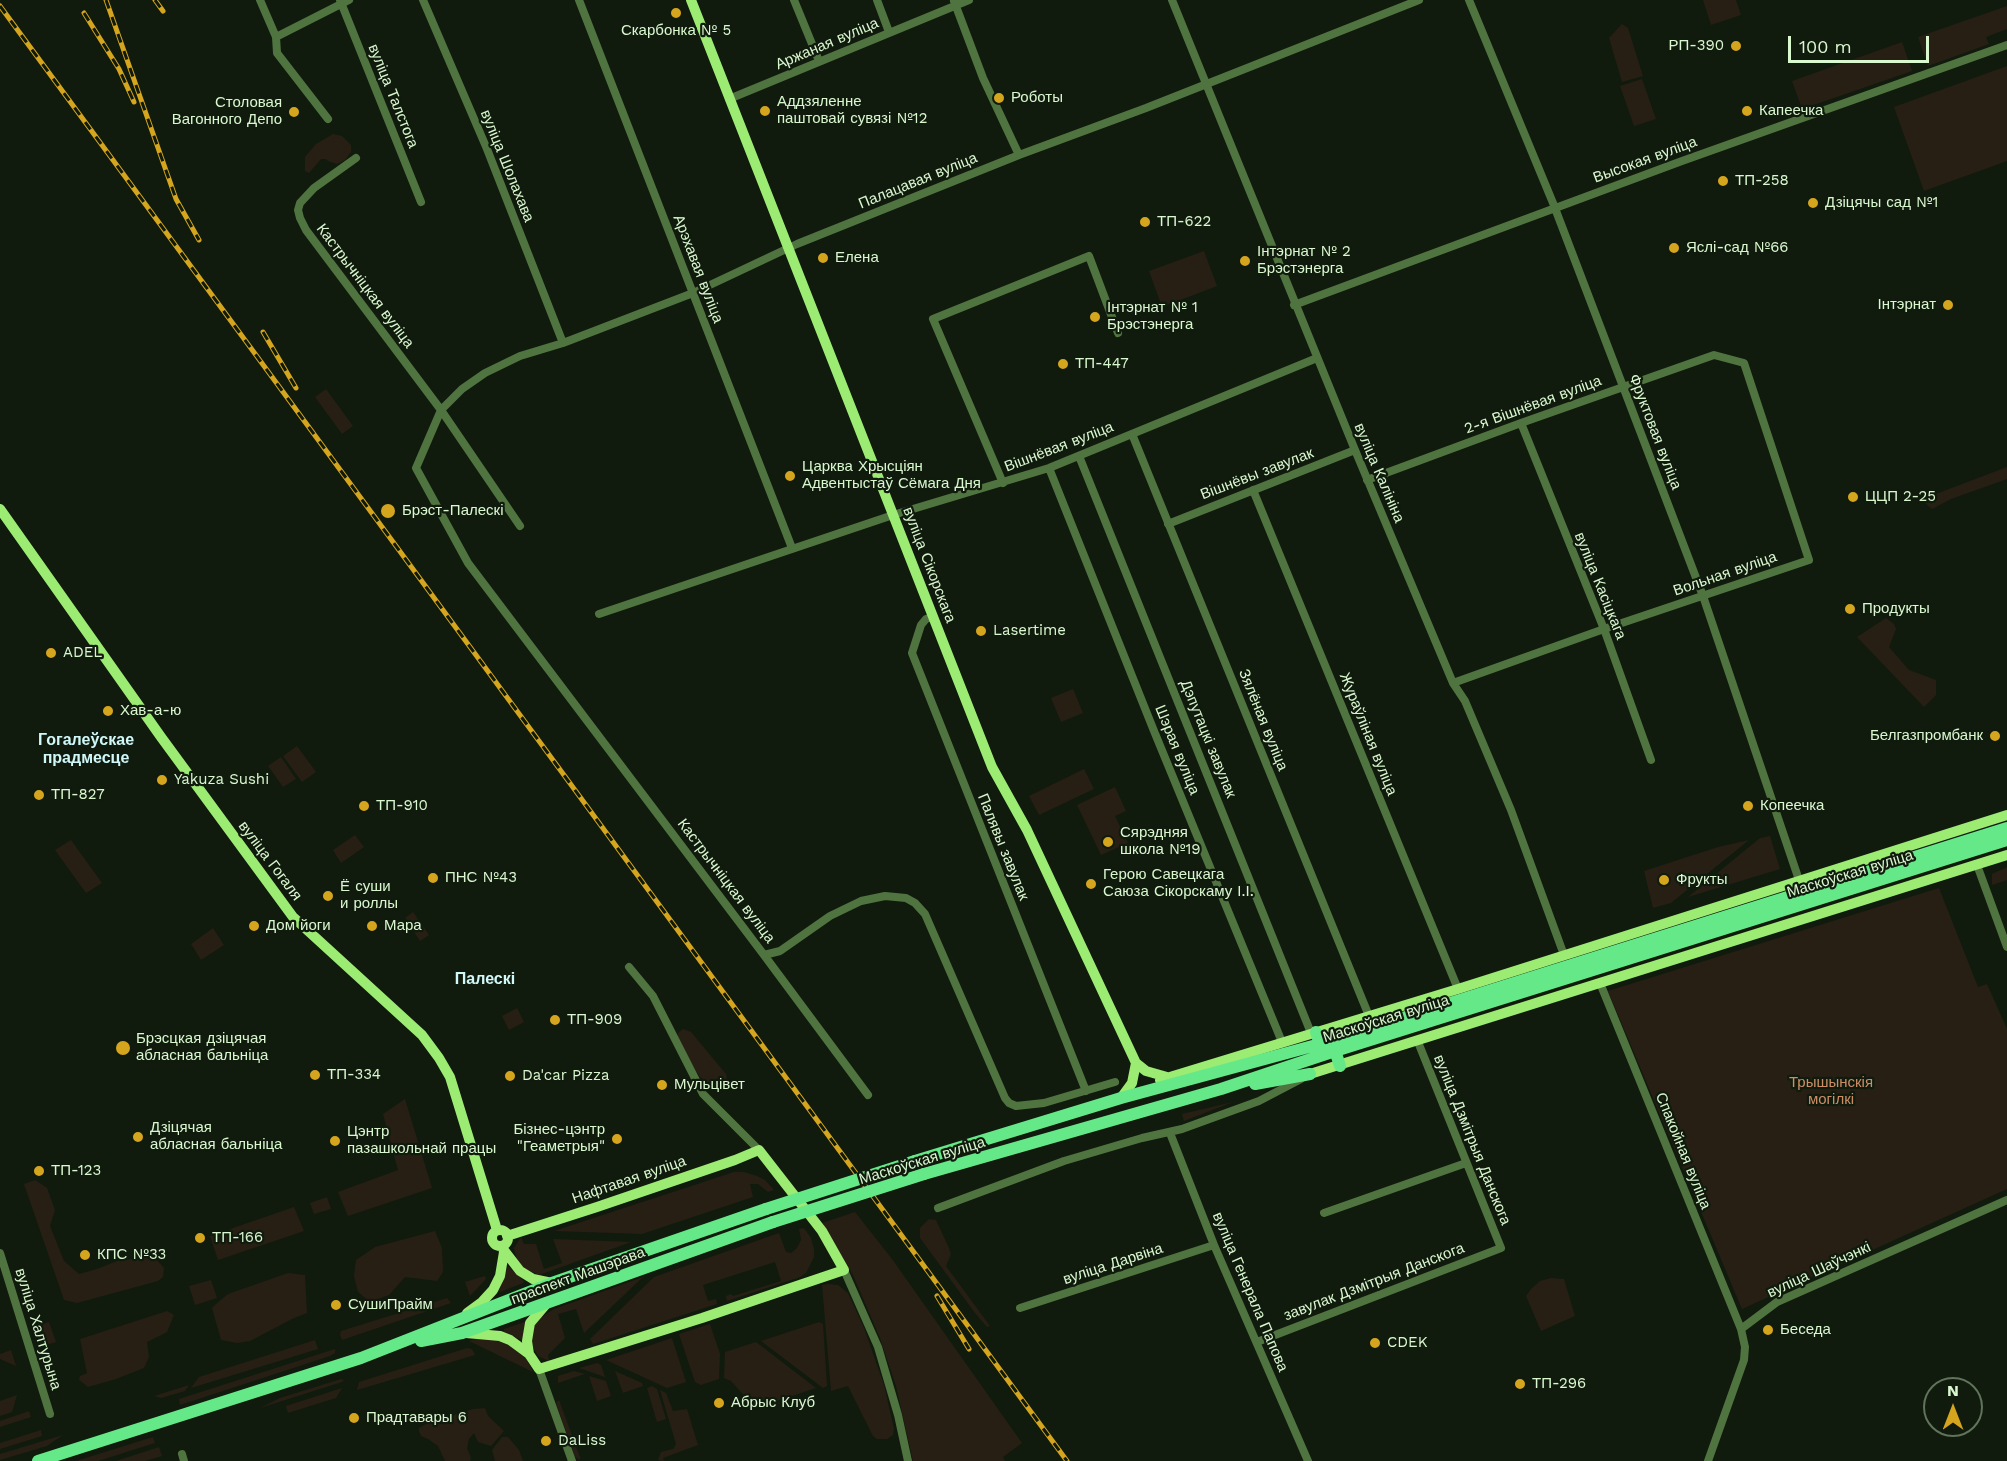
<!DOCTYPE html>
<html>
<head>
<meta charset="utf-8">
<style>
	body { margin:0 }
	#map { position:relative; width:2007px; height:1461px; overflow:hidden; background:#101b0e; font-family:"Work Sans",sans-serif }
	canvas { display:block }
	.north { position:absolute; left:1923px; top:1377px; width:60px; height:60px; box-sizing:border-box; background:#101b0e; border:2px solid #60735b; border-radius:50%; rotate:0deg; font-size:16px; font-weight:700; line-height:24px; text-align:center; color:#d9f8cf }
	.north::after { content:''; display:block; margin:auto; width:21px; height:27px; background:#d5a51e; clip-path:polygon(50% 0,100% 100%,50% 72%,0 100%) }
	.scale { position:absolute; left:1788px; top:36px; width:141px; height:27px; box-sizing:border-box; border:3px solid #d9f8cf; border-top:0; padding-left:8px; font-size:18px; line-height:21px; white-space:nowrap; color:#d9f8cf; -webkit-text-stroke:4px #101b0e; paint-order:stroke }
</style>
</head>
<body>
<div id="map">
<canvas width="2007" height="1461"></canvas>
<div class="north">N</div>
<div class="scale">100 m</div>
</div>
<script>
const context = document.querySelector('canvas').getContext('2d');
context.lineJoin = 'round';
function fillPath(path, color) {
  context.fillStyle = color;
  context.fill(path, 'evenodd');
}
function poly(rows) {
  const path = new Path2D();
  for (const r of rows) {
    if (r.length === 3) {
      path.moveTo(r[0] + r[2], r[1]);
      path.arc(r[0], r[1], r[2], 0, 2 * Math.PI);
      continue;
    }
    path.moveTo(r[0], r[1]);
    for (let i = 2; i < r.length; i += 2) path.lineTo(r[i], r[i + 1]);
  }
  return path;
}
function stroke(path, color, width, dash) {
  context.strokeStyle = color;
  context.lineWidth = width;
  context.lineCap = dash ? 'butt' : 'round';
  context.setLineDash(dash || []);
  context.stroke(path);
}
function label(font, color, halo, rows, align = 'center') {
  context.font = font + ' "Work Sans",sans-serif';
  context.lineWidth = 4.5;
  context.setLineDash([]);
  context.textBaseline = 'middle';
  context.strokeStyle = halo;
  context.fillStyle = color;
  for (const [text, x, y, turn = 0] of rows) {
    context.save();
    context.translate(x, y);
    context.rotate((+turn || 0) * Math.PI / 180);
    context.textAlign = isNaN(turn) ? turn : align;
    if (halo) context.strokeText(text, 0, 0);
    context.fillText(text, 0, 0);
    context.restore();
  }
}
fillPath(poly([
	[1703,0,1736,0,1741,15,1711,25],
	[2007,6,2007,29,1986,37,1989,44,1928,66,1918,37],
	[1622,24,1628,28,1643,76,1622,82,1609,38],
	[1902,42,1912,71,1802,109,1792,81],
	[2007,66,2007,161,1924,191,1894,107],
	[1642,79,1656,119,1634,126,1620,86],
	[333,134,342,136,351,145,351,152,345,160,337,164,328,161,326,159,321,159,309,173,305,171,305,157,316,144],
	[1204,251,1217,286,1162,307,1149,271],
	[326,389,353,426,342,434,315,397],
	[2007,467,2007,479,1951,499,1932,509,1925,503,1928,497],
	[1886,618,1894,624,1896,629,1889,647,1909,670,1936,680,1936,695,1924,707,1857,637],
	[1073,689,1083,713,1061,722,1051,698],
	[297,746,316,772,302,782,283,756],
	[281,757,296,779,283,787,268,766],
	[1084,769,1094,789,1039,815,1029,796],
	[1115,787,1126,811,1115,816,1128,843,1101,855,1077,805],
	[355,835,364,847,341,863,333,850],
	[1770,836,1780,869,1688,897,1760,838],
	[71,840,102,883,86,893,55,850],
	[1749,840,1671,903,1653,908,1644,871,1718,847],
	[2007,867,2007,880,1992,885,1992,874],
	[1939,888,1978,987,1987,984,2007,1029,2007,1189,1742,1309,1608,991],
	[413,912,429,935,420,941,405,918],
	[213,928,224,945,201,960,191,944],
	[517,1008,524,1022,509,1030,502,1016],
	[683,1029,691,1032,726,1074,727,1079,724,1084,711,1086,700,1077,683,1050,678,1038,678,1033],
	[405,1099,432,1188,348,1216,338,1192,398,1170,383,1114],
	[1233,1102,1184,1121,1182,1114],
	[734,1172,744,1172,757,1176,765,1180,774,1190,768,1192,758,1184,750,1184,753,1197,642,1234,554,1231],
	[35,1180,47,1188,55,1210,50,1226,64,1261,79,1274,97,1269,117,1261,145,1257,156,1259,164,1268,163,1277,158,1281,77,1303,64,1300,24,1184],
	[327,1197,331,1209,314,1214,310,1203],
	[294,1207,304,1231,218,1260,210,1236],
	[855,1212,892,1259,1022,1443,1003,1457,1005,1461,913,1461,896,1386,880,1338,853,1275,822,1223],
	[929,1219,936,1220,949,1248,951,1254,946,1266,990,1326,987,1327,975,1313,920,1238,920,1228],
	[804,1228,811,1238,814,1249,814,1257,806,1273,800,1277,727,1301,726,1296,731,1294,733,1296,781,1281,775,1262,703,1285,708,1301,716,1299,717,1304,593,1344,590,1339,654,1277,779,1233,786,1252,791,1253,797,1248,801,1240,799,1229],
	[435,1231,442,1248,443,1272,437,1281,405,1277,389,1295,370,1302,358,1292,354,1276,356,1260,375,1247],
	[521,1237,524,1244,536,1244,544,1269,562,1263,553,1239,631,1242,539,1275,521,1267,517,1261,514,1248],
	[508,1266,524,1281,523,1283,500,1292,499,1291],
	[288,1273,305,1275,307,1313,292,1319,250,1341,237,1343,221,1340,212,1308,216,1304,228,1294],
	[485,1276,486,1279,470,1296,465,1282],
	[643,1277,584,1333,576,1309,558,1314,565,1338,548,1355,549,1361,538,1356,533,1347,531,1339,534,1325,541,1317,554,1309],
	[1551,1278,1564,1279,1575,1316,1541,1331,1526,1296,1531,1289,1540,1281],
	[211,1280,217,1298,195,1305,189,1286],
	[827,1284,838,1285,848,1293,864,1328,884,1385,894,1429,893,1435,887,1439,877,1439,873,1436,848,1386,831,1391,822,1285],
	[447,1298,451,1303,342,1340,340,1335,341,1331],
	[167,1311,174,1315,167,1332,147,1342,149,1357,144,1368,116,1379,88,1387,79,1380,80,1376,87,1373,80,1339],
	[527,1321,523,1341,504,1331,504,1329],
	[49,1322,56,1342,43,1346,36,1326],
	[819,1322,823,1324,827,1386,823,1388,761,1341],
	[710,1324,720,1354,719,1379,701,1385,695,1382,679,1334],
	[478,1338,504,1341,526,1358,533,1372,469,1341],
	[672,1338,686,1382,667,1388,606,1360],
	[315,1340,318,1349,191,1388,199,1377],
	[756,1342,816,1388,755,1408,731,1381,724,1378,725,1352],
	[467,1348,472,1349,475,1355,357,1390,359,1382],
	[335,1349,335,1353,330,1356,180,1405,179,1399],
	[11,1350,16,1366,0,1359,0,1354],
	[597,1363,601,1365,605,1377,579,1368],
	[574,1371,585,1374,558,1383,558,1376],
	[615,1371,642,1383,643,1386,623,1393],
	[589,1376,606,1381,611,1396,597,1401],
	[341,1379,344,1380,342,1382,260,1408,280,1398],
	[189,1385,185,1391,161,1398,154,1396],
	[652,1386,657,1389,666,1419,657,1422,647,1388],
	[342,1388,336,1398,288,1413,286,1406],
	[660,1390,666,1393,673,1411,687,1409,698,1445,663,1458,664,1461,658,1460,661,1452,673,1449,676,1444],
	[17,1395,12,1412,0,1416,0,1401],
	[559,1400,580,1457,580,1460,575,1457,556,1403],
	[485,1408,488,1416,504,1431,491,1446,478,1442,474,1433,469,1439,467,1448,471,1458,470,1461,445,1461,438,1446,428,1439,421,1436,419,1431,419,1428,426,1424,473,1409],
	[29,1411,31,1417,0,1427,0,1421],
	[41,1430,42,1436,0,1449,0,1443],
	[63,1435,47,1446,0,1460,0,1454],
	[153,1437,155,1443,98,1461,76,1461],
	[502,1437,508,1437,519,1450,523,1461,495,1461,492,1450],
	[159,1447,162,1456,145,1461,116,1461]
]), '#271f14');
stroke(poly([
	[260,0,276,37,277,53,328,119],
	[340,0,421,202],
	[423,0,487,149,563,343],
	[579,0,792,548],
	[794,0,819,61],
	[877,0,889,32],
	[1172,0,1355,450,1453,683,1465,701,1511,810,1564,955],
	[1469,0,1553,203,1703,596,1799,880],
	[954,1,983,78,1019,155],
	[276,37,349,0],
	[729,99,969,0],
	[356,158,314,188,300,203,298,210,300,218,306,230,441,410,520,526],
	[1294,305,1682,161,2007,45],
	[1521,423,1604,629,1651,760],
	[1132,434,1369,1016],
	[1079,456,1311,1033],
	[1049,468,1154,731,1282,1042],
	[1367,480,1521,423,1714,355,1744,363,1809,560,1604,629,1453,683],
	[1003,483,933,319,1089,256,1118,333],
	[1253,490,1458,989],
	[1168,524,1355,450],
	[599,614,893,515,1049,468,1317,358],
	[932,617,926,619,921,625,912,653,1086,1091],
	[1977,865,2007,947],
	[764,955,868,1095],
	[629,967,653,996,703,1094,759,1150],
	[1600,983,1741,1329,1745,1347,1744,1360,1708,1461],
	[1115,1082,1044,1103,1016,1106,1009,1103,1005,1098,925,914,915,903,906,898,885,896,861,901,830,916,780,951,764,955,468,563,416,468,441,410,462,389,485,373,520,356,563,343,693,293,797,244,1019,155,1146,108,1419,0],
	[1170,1133,1214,1245,1308,1461],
	[938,1208,1064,1161,1142,1138,1182,1129,1259,1101,1301,1079],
	[1324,1213,1466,1163],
	[0,1253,50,1414],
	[844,1270,878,1347,898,1415,908,1461],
	[1020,1308,1214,1245],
	[1741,1329,1777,1302,2007,1200],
	[1257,1342,1501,1248,1418,1042],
	[539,1369,572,1461],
	[182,1454,184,1461]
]), '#50743f', 8);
stroke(poly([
	[691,0,992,767,1027,830,1136,1063,1146,1071,1167,1077],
	[0,509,161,737,293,917,422,1035,439,1058,450,1077,497,1230],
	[1310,1074,2007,855],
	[1160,1080,1458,989,2007,815],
	[1121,1098,1132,1083,1136,1063],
	[500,1238,8],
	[503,1249,520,1271,533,1279,552,1283],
	[467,1313,482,1302,493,1290,500,1276,504,1252],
	[466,1333,500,1336,510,1340,529,1354,539,1369,702,1318,844,1270,822,1231,759,1150,735,1160,597,1207,507,1236],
	[529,1354,527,1341,530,1323,547,1303]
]), '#9ceb73', 10);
stroke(poly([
	[1316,1032,1322,1051],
	[1333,1044,1340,1066],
	[1255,1084,1310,1074],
	[915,1161,1121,1098,1320,1044,2007,828],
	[924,1174,1221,1089,1335,1051,2007,840],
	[421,1341,462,1333,773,1222],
	[38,1461,361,1358,552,1283,766,1209]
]), '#65e988', 12);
const rail = poly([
	[106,0,176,199,199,240],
	[155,0,163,11],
	[0,6,1067,1461],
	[84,13,119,69,134,102],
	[263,332,296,388],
	[937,1296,969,1349]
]);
stroke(rail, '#d5a51e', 5);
stroke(rail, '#101b0e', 3, [9]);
stroke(poly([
	[766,1209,915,1161],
	[773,1222,924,1174]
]), '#65e988', 12);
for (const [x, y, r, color] of [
	[676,13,6,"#d5a51e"],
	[1736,46,6,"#d5a51e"],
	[999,98,6,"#d5a51e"],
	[765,111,6,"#d5a51e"],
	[1747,111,6,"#d5a51e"],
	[294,112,6,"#d5a51e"],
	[1723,181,6,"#d5a51e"],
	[1813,203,6,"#d5a51e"],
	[1145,222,6,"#d5a51e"],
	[1674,248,6,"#d5a51e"],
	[823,258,6,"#d5a51e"],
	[1245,261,6,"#d5a51e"],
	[1948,305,6,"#d5a51e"],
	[1095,317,6,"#d5a51e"],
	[1063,364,6,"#d5a51e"],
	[790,476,6,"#d5a51e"],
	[1853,497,6,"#d5a51e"],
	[388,511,8,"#d5a51e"],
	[1850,609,6,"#d5a51e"],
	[981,631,6,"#d5a51e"],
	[51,653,6,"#d5a51e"],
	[108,711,6,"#d5a51e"],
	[1995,736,6,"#d5a51e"],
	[162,780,6,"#d5a51e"],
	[39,795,6,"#d5a51e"],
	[364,806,6,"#d5a51e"],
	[1748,806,6,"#d5a51e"],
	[1108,842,6,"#d5a51e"],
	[433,878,6,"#d5a51e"],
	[1664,880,6,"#d5a51e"],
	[1091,884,6,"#d5a51e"],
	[328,896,6,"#d5a51e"],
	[254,926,6,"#d5a51e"],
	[372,926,6,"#d5a51e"],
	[555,1020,6,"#d5a51e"],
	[123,1048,8,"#d5a51e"],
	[315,1075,6,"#d5a51e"],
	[510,1076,6,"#d5a51e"],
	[662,1085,6,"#d5a51e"],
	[138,1137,6,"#d5a51e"],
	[617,1139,6,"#d5a51e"],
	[335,1141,6,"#d5a51e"],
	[39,1171,6,"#d5a51e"],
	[200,1238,6,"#d5a51e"],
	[85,1255,6,"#d5a51e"],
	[336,1305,6,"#d5a51e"],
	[1768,1330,6,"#d5a51e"],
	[1375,1343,6,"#d5a51e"],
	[1520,1384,6,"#d5a51e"],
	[719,1403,6,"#d5a51e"],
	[354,1418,6,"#d5a51e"],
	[546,1441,6,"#d5a51e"]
]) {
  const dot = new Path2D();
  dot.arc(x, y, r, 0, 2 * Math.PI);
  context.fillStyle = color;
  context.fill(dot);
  stroke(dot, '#101b0e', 2);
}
label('15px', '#d9f8cf', '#101b0e', [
	["Скарбонка № 5",676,31,"center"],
	["РП-390",1724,46,"right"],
	["Роботы",1011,98],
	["Аддзяленне",777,102],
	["паштовай сувязі №12",777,119],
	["Столовая",282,103,"right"],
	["Вагонного Депо",282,120,"right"],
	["Капеечка",1759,111],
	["ТП-258",1735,181],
	["Дзіцячы сад №1",1825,203],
	["ТП-622",1157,222],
	["Яслі-сад №66",1686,248],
	["Інтэрнат № 2",1257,252],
	["Брэстэнерга",1257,269],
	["Елена",835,258],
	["Інтэрнат",1936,305,"right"],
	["Інтэрнат № 1",1107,308],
	["Брэстэнерга",1107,325],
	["ТП-447",1075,364],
	["Царква Хрысціян",802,467],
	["Адвентыстаў Сёмага Дня",802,484],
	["ЦЦП 2-25",1865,497],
	["Брэст-Палескі",402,511],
	["Продукты",1862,609],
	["Lasertime",993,631],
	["ADEL",63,653],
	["Хав-а-ю",120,711],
	["Белгазпромбанк",1983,736,"right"],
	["Yakuza Sushi",174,780],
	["ТП-827",51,795],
	["ТП-910",376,806],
	["Копеечка",1760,806],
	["Сярэдняя",1120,833],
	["школа №19",1120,850],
	["Герою Савецкага",1103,875],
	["Саюза Сікорскаму І.І.",1103,892],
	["ПНС №43",445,878],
	["Фрукты",1676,880],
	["Ё суши",340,887],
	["и роллы",340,904],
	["Дом йоги",266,926],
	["Мара",384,926],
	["ТП-909",567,1020],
	["Брэсцкая дзіцячая",136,1039],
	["абласная бальніца",136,1056],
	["ТП-334",327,1075],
	["Da'car Pizza",522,1076],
	["Мульцівет",674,1085],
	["Дзіцячая",150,1128],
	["абласная бальніца",150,1145],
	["Бізнес-цэнтр",605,1130,"right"],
	["\"Геаметрыя\"",605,1147,"right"],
	["Цэнтр",347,1132],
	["пазашкольнай працы",347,1149],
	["ТП-123",51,1171],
	["ТП-166",212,1238],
	["КПС №33",97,1255],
	["СушиПрайм",348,1305],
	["Беседа",1780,1330],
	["CDEK",1387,1343],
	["ТП-296",1532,1384],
	["Абрыс Клуб",731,1403],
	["Прадтавары 6",366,1418],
	["DaLiss",558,1441]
], 'left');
label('15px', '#d9f8cf', '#101b0e', [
	["Аржаная вуліца",827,44,-23],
	["вуліца Талстога",393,96,68],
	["Высокая вуліца",1645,160,-20],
	["вуліца Шолахава",507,166,68],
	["Палацавая вуліца",918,181,-22],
	["Арэхавая вуліца",698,269,69],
	["Кастрычніцкая вуліца",365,286,53],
	["2-я Вішнёвая вуліца",1533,405,-20],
	["Фруктовая вуліца",1655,432,69],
	["Вішнёвая вуліца",1059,447,-21],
	["вуліца Калініна",1379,473,67],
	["Вішнёвы завулак",1257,474,-21],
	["вуліца Сікорскага",929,565,69],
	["Вольная вуліца",1725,574,-19],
	["вуліца Касіцкага",1600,586,68],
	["Зялёная вуліца",1263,720,68],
	["Жураўліная вуліца",1368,734,68],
	["Дэпутацкі завулак",1208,739,68],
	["Шэрая вуліца",1177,750,68],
	["Палявы завулак",1003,847,68],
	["вуліца Гогаля",270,861,53],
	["Маскоўская вуліца",1850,874,-17],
	["Кастрычніцкая вуліца",726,881,53],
	["Маскоўская вуліца",1386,1019,-17],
	["вуліца Дзмітрыя Данскога",1472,1140,68],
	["Спакойная вуліца",1683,1151,68],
	["Маскоўская вуліца",922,1161,-17],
	["Нафтавая вуліца",629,1180,-19],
	["вуліца Дарвіна",1113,1264,-18],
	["вуліца Шаўчэнкі",1819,1270,-25],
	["праспект Машэрава",578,1276,-20],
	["завулак Дзмітрыя Данскога",1374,1282,-21],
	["вуліца Генерала Папова",1250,1292,67],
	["вуліца Халтурына",38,1329,73]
]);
label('15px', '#cd8e66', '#101b0e', [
	["Трышынскія",1831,1083],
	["могілкі",1831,1100]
]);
label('bold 16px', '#d1f8f8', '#101b0e', [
	["Гогалеўскае",86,740],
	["прадмесце",86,758],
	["Палескі",485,979]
]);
</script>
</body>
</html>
